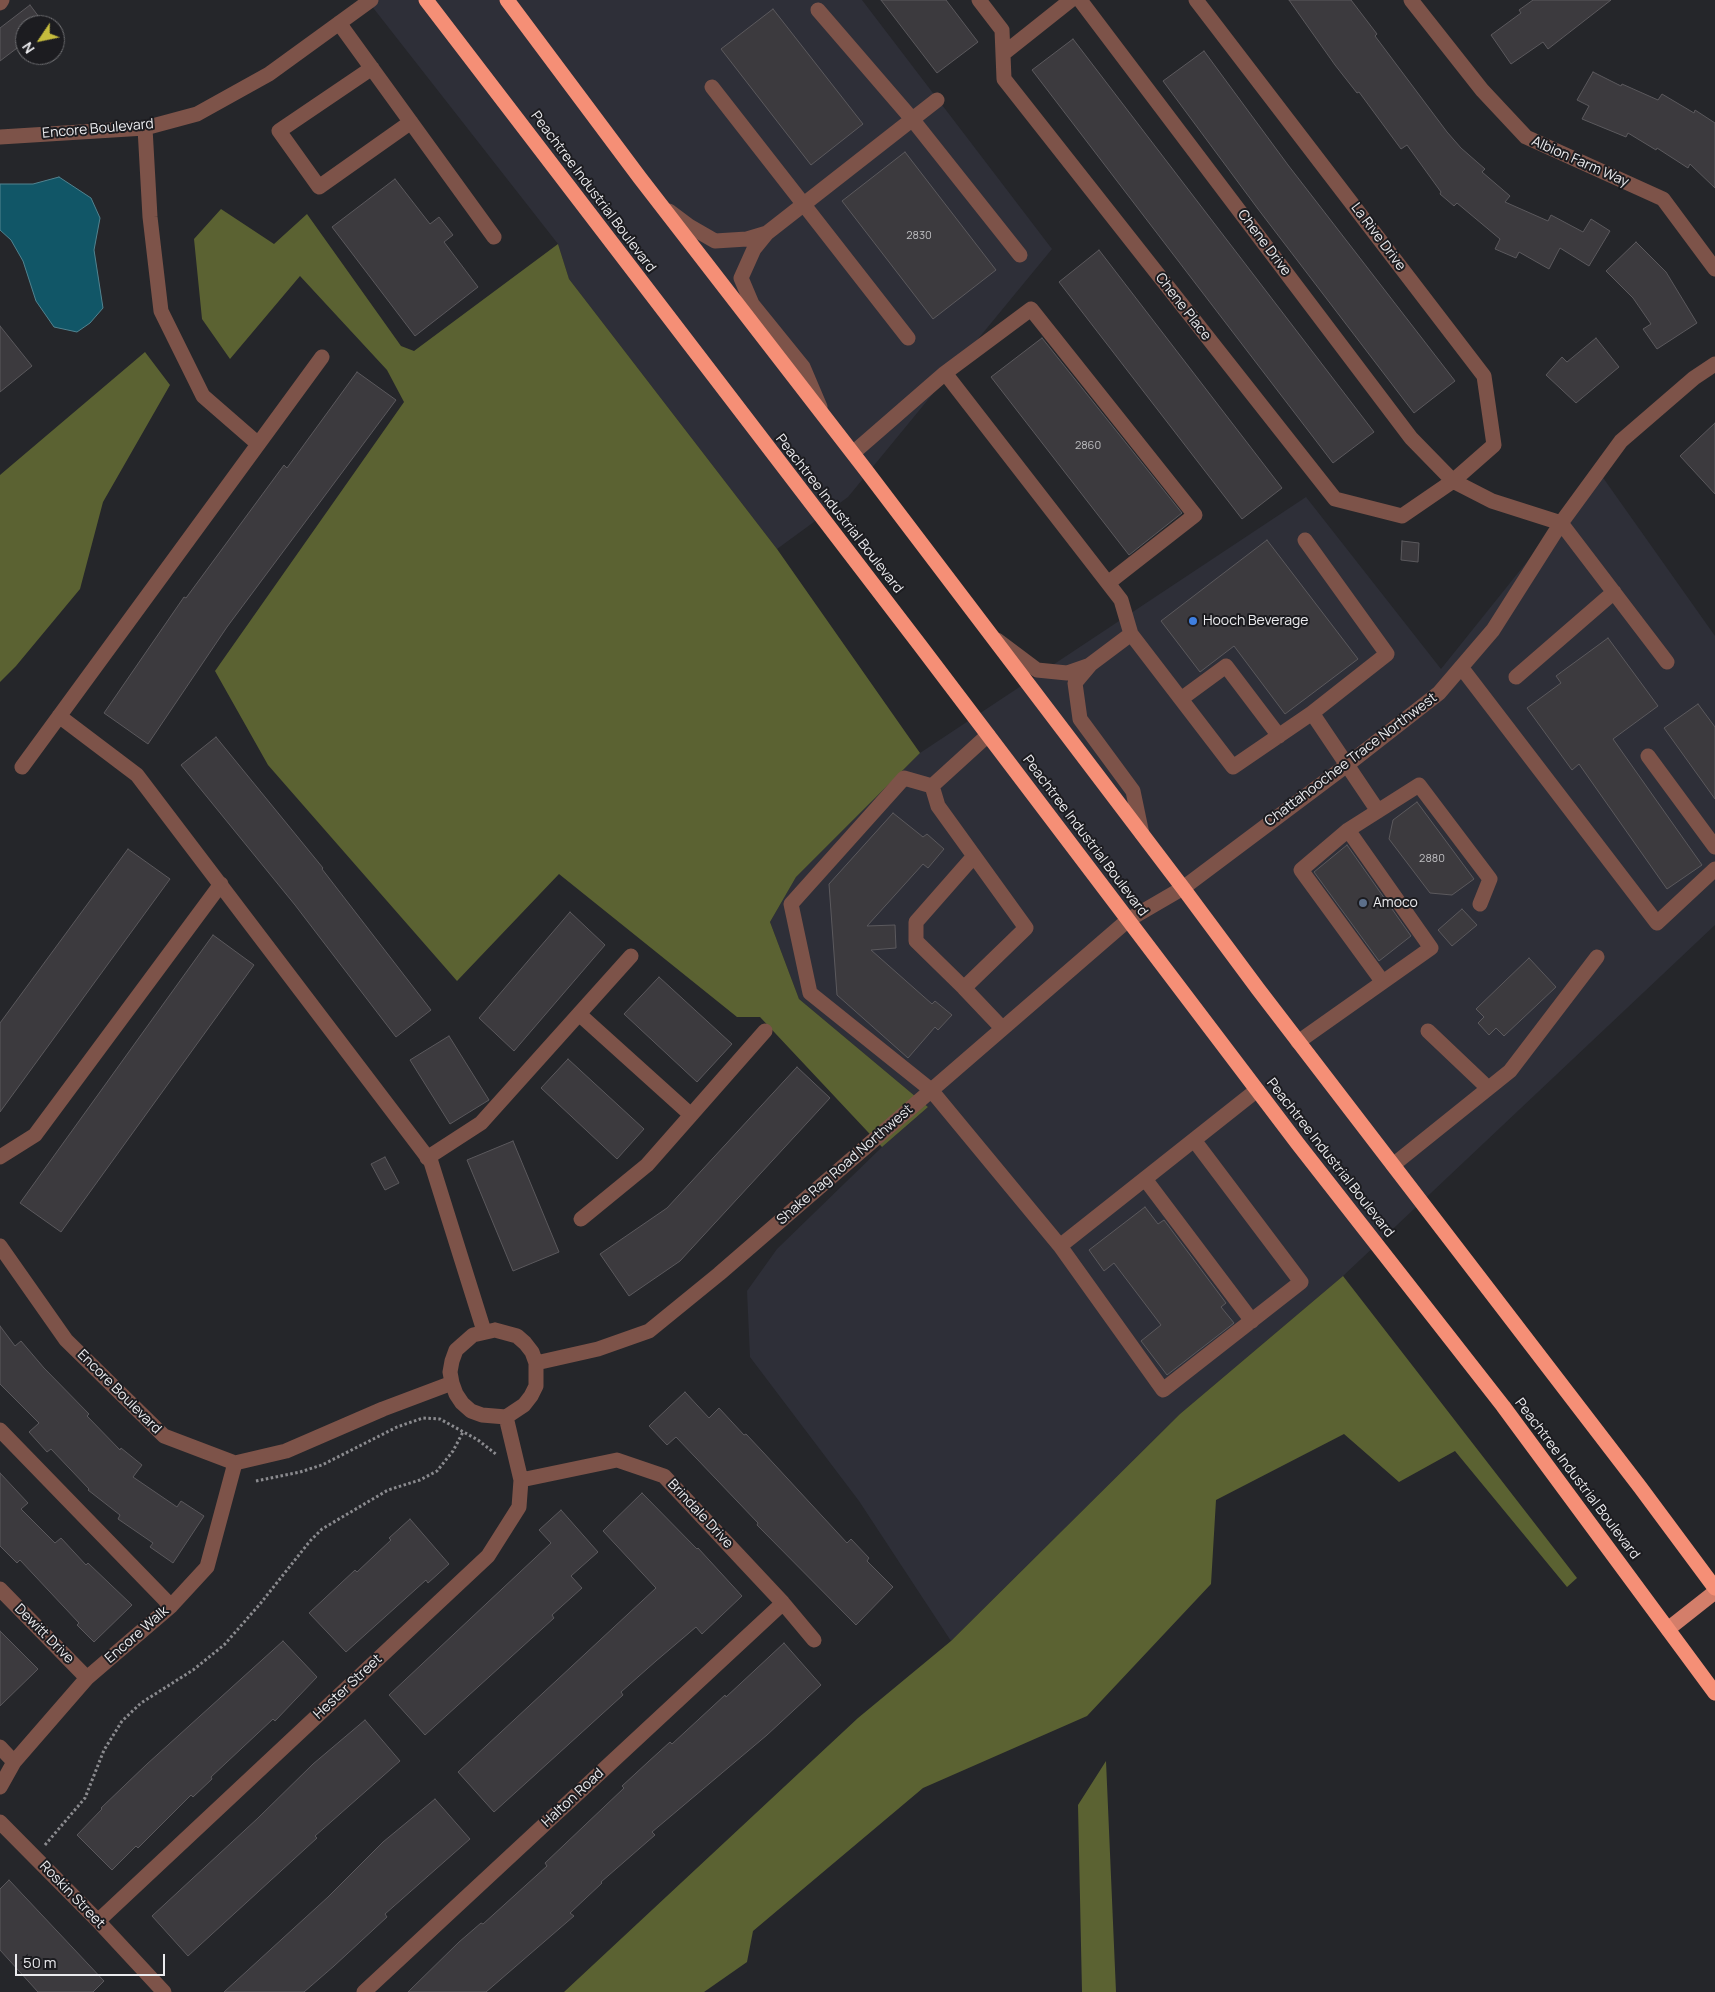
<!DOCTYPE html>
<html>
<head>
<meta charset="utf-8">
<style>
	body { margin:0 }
	#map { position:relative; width:1715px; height:1992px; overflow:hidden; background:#25262a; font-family:Manrope,sans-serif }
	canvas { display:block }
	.north { position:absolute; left:15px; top:15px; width:50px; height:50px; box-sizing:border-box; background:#1c1c20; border:1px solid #6f6f72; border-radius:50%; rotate:236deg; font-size:14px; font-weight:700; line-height:20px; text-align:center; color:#ebebee }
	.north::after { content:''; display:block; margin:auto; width:18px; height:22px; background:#c6bc3d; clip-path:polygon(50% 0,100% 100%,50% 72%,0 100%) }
	.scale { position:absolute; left:15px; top:1954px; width:150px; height:22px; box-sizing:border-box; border:2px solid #ebebee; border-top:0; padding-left:6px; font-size:15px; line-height:18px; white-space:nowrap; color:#ebebee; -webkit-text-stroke:4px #1c1c20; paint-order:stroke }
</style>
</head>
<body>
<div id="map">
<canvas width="1715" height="1992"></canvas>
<div class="north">N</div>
<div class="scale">50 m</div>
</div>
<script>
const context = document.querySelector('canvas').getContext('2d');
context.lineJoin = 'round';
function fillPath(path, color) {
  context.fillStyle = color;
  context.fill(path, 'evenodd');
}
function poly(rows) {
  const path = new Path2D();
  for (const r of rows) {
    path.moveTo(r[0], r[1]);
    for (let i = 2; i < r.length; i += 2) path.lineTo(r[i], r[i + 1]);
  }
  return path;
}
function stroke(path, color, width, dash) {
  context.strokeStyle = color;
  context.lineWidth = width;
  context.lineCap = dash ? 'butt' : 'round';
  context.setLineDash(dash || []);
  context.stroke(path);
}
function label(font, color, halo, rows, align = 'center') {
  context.font = font + ' Manrope,sans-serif';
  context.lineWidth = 4;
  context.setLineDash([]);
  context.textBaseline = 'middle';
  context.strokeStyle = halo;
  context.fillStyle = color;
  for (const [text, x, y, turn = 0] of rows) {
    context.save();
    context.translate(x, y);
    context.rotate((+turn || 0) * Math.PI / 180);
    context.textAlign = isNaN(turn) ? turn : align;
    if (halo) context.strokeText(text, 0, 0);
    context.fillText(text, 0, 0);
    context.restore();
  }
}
fillPath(poly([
	[367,0,862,0,1052,249,848,497,777,549,569,279,558,244],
	[1599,472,1715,636,1715,925,1343,1276,1180,1414,951,1641,859,1501,750,1357,747,1291,777,1249,882,1147,928,1107,799,999,770,922,796,877,920,753,1306,497,1441,669]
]), '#2e2f38');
fillPath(poly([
	[221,209,274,244,307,214,401,346,414,351,558,244,569,279,777,549,920,753,796,877,770,922,799,999,928,1107,882,1147,760,1017,737,1017,559,874,457,981,268,765,215,671,404,402,387,370,300,276,230,359,202,319,194,239],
	[145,352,170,385,103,502,80,589,16,666,0,682,0,475],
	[1343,1276,1577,1578,1567,1587,1455,1451,1399,1482,1344,1434,1216,1500,1211,1584,1087,1716,923,1788,753,1931,747,1962,704,1992,564,1992,858,1718,951,1641,1180,1414],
	[1106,1761,1116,1992,1082,1992,1078,1805]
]), '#5b6232');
const water = poly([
	[59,177,91,198,100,218,94,250,103,308,90,323,77,332,54,327,36,301,23,261,11,240,0,230,0,184,33,184,59,177]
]);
fillPath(water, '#115667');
stroke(water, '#528390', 1);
const building = poly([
	[881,0,946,0,978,42,937,73,881,0],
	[1289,0,1351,0,1377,34,1375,36,1447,132,1461,148,1485,169,1482,172,1510,196,1505,202,1548,221,1551,215,1583,232,1591,219,1610,231,1589,266,1560,248,1549,269,1519,252,1516,258,1495,249,1500,239,1457,203,1454,206,1440,194,1441,192,1407,145,1401,149,1359,92,1357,93,1335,65,1289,0],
	[1533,0,1611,0,1548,49,1543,42,1511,64,1491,35,1521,13,1519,10,1533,0],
	[30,5,45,25,25,25,25,42,0,61,0,28,30,5],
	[773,9,863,124,811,165,721,49,773,9],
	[1073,39,1374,432,1333,463,1032,70,1073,39],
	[1204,51,1288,165,1455,381,1414,413,1258,209,1163,81,1204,51],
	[1593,72,1621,86,1622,84,1658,100,1662,94,1694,113,1695,110,1715,123,1715,188,1690,164,1688,168,1657,148,1656,150,1628,133,1626,137,1582,119,1589,106,1577,100,1593,72],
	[905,152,996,270,933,319,842,201,905,152],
	[395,179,430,224,439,217,453,235,444,242,478,287,415,336,332,227,395,179],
	[1636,242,1666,272,1697,323,1657,349,1643,329,1651,324,1633,298,1606,271,1636,242],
	[1099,250,1282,488,1242,519,1059,282,1099,250],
	[0,326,32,366,0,392,0,326],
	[1042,338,1182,513,1129,555,991,377,1042,338],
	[1596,338,1619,367,1576,403,1546,375,1562,357,1567,362,1596,338],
	[357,372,396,400,227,627,148,744,104,713,184,597,186,598,284,465,287,468,357,372],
	[1715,423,1715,494,1680,456,1715,423],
	[1267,540,1358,659,1285,714,1234,646,1200,672,1161,621,1267,540],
	[1402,541,1419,543,1418,562,1401,560,1402,541],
	[1608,638,1658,706,1613,739,1702,865,1667,889,1579,764,1572,770,1527,708,1561,683,1556,676,1608,638],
	[1698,704,1715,727,1715,799,1664,728,1698,704],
	[216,737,323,868,322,869,431,1010,396,1037,295,905,181,765,216,737],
	[1417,802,1474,879,1452,895,1430,893,1389,839,1393,820,1417,802],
	[893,813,923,837,927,834,944,849,928,868,923,864,867,926,895,925,896,948,871,950,932,1004,935,1001,952,1015,938,1030,935,1027,908,1058,837,995,829,884,893,813],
	[1347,845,1411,936,1379,961,1314,872,1347,845],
	[128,849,170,879,0,1112,0,1023,128,849],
	[1462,909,1477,925,1452,946,1438,930,1462,909],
	[570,912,605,945,514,1051,479,1018,570,912],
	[213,935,254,965,61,1232,20,1203,213,935],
	[1529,958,1556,987,1504,1036,1496,1028,1489,1035,1478,1023,1484,1017,1476,1009,1529,958],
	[659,977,732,1044,697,1082,624,1014,659,977],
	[449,1036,489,1100,450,1124,410,1060,449,1036],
	[568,1059,644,1129,617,1159,541,1088,568,1059],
	[797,1067,830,1098,680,1261,629,1296,600,1254,667,1208,797,1067],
	[513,1141,559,1252,513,1271,467,1160,513,1141],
	[385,1157,399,1183,385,1190,371,1164,385,1157],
	[1145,1207,1158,1224,1164,1220,1226,1303,1221,1307,1234,1323,1167,1375,1141,1341,1161,1325,1114,1263,1104,1271,1089,1250,1145,1207],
	[0,1326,15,1346,21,1341,44,1368,89,1414,87,1416,120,1450,121,1448,142,1465,133,1477,177,1507,181,1501,204,1516,173,1563,150,1547,153,1543,118,1519,120,1515,88,1490,89,1489,51,1449,47,1452,29,1432,39,1423,0,1384,0,1326],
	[685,1392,709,1418,719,1408,744,1435,746,1434,762,1451,847,1543,851,1539,869,1558,867,1561,893,1587,856,1625,757,1525,758,1523,676,1437,667,1445,649,1426,685,1392],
	[0,1473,28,1503,21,1509,55,1543,61,1538,86,1565,88,1563,132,1605,94,1642,77,1625,79,1623,20,1560,17,1563,0,1546,0,1473],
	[642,1493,697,1549,698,1548,742,1596,702,1634,696,1627,656,1661,621,1692,623,1695,494,1812,458,1772,656,1588,603,1531,642,1493],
	[561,1510,598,1552,571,1576,582,1588,552,1615,554,1618,425,1735,389,1695,551,1543,539,1530,561,1510],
	[410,1519,449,1564,428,1583,426,1580,346,1652,309,1613,355,1570,357,1572,391,1540,389,1538,410,1519],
	[0,1631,38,1669,0,1706,0,1631],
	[283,1641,317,1677,275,1721,273,1719,211,1777,212,1779,193,1797,191,1795,138,1848,136,1846,112,1870,77,1835,102,1809,101,1808,147,1764,283,1641],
	[784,1643,821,1685,767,1735,652,1832,655,1835,601,1882,602,1883,570,1913,574,1916,486,1992,408,1992,459,1942,481,1923,483,1924,547,1866,545,1863,624,1788,622,1786,648,1762,670,1742,672,1744,725,1695,726,1697,784,1643],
	[365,1720,400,1761,315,1836,317,1838,188,1956,152,1916,258,1818,313,1764,365,1720],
	[435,1799,470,1839,385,1914,387,1917,334,1966,304,1992,224,1992,328,1897,383,1842,435,1799],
	[9,1880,104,1981,93,1992,38,1992,0,1950,0,1889,9,1880]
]);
fillPath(building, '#3c3a3e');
stroke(building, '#5b595d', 1);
stroke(poly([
	[256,1481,300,1472,322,1465,397,1427,423,1418,440,1419,478,1440,497,1455],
	[45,1845,85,1798,104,1750,122,1721,141,1703,193,1670,224,1645,260,1604,310,1541,322,1529,388,1490,420,1480,437,1471,453,1451,463,1432]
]), '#8b8b8f', 3, [2.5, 2.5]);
stroke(poly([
	[979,0,1002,30,1004,79,1335,499,1402,516,1453,481,1494,445,1484,376,1196,0],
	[1080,0,1411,438,1453,481,1492,501,1561,523,1667,662],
	[1411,0,1482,90,1526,137,1663,199,1715,269],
	[0,3,2,0],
	[818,10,912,119,1020,255],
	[339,23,494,237],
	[1003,54,1071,0],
	[372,68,279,131,319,187,411,122],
	[712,87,908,338],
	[145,128,150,217,161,311,203,396,257,443],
	[0,137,145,128,197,114,269,74,371,0],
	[669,211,689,226,715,241,747,239,767,233],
	[945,373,1031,309,1195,515,1108,583],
	[820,407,803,367,752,304,741,278,754,249,767,233,937,100],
	[853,453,945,373,1121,600,1131,634,1233,767,1312,713,1378,811],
	[1305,540,1387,654,1312,713],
	[1131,634,1091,664,1075,683,1080,719,1133,791,1142,834],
	[997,640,1037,670,1067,673,1090,665],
	[1461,667,1657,923,1715,869],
	[1516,677,1614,592],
	[1181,699,1226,666,1279,736],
	[59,716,137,775,431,1162,484,1331],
	[988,735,932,786,904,778,791,904,810,993,931,1090,1060,1246,1257,1090],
	[1648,756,1715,847],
	[22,767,322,357],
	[932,786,938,806,1026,928,964,988,1002,1028],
	[1348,830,1301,870,1382,981],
	[964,988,916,941,916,922,974,856],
	[579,1014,691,1115],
	[1428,1031,1488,1088],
	[1298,1042,1431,948,1348,830,1419,785,1490,879,1480,904],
	[0,1157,35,1135,221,884],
	[427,1158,481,1123,631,956],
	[1393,1165,1510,1071,1597,957],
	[1145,1179,1252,1321],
	[581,1219,647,1165,765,1031],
	[0,1246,66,1340,164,1436,235,1463,286,1451,383,1409,452,1383],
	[1060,1246,1163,1390,1301,1282,1194,1140],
	[495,1330,517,1336,525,1343,532,1352,536,1363,536,1386,531,1396,524,1405,506,1417,482,1415,471,1411,462,1403,456,1394,452,1383,450,1372,452,1361,456,1350,473,1335,495,1330],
	[536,1363,598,1349,649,1331,719,1274,1128,920,1183,888,1347,765,1439,693,1493,630,1561,523,1621,441,1694,378,1715,364],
	[0,1430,171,1606],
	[521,1480,617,1460,664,1476,783,1603,814,1640],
	[0,1589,87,1678],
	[0,1747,14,1762],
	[0,1787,14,1762,87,1678,171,1606,207,1567,235,1463],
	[0,1822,98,1921,164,1992],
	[98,1921,488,1556,519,1507,521,1480,506,1417],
	[364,1992,783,1603]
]), '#7d5349', 15);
stroke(poly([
	[1668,1629,1715,1592]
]), '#d37e6a', 15);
stroke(poly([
	[426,0,919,644,1298,1144,1503,1406,1715,1693],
	[507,0,640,178,865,469,1183,888,1258,989,1640,1487,1715,1588]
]), '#f58f76', 15);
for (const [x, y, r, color] of [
	[1193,621,5,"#3f7fe0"],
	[1363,903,5,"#5c6f8a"]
]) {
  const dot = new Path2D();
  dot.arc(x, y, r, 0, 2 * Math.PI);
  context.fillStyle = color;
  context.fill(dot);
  stroke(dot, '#1c1c20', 2);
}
label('11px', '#bfbfc2', null, [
	["2830",919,236],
	["2860",1088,446],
	["2880",1432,859]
]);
label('14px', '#ebebee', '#1c1c20', [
	["Encore Boulevard",98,129,-5],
	["Albion Farm Way",1580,162,24],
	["Peachtree Industrial Boulevard",593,192,53],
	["La Rive Drive",1378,237,53],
	["Chene Drive",1264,243,53],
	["Chene Place",1183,307,52],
	["Peachtree Industrial Boulevard",839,514,52],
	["Chattahoochee Trace Northwest",1351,760,-37],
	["Peachtree Industrial Boulevard",1085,836,53],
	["Peachtree Industrial Boulevard",1330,1158,52],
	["Shake Rag Road Northwest",845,1165,-41],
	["Encore Boulevard",119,1392,45],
	["Peachtree Industrial Boulevard",1577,1479,53],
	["Brindale Drive",700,1514,47],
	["Dewitt Drive",44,1634,45],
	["Encore Walk",137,1635,-41],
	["Hester Street",348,1687,-43],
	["Halton Road",573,1798,-43],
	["Roskin Street",72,1895,46]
]);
label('14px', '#ebebee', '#1c1c20', [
	["Hooch Beverage",1203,621],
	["Amoco",1373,903]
], 'left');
</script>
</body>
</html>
